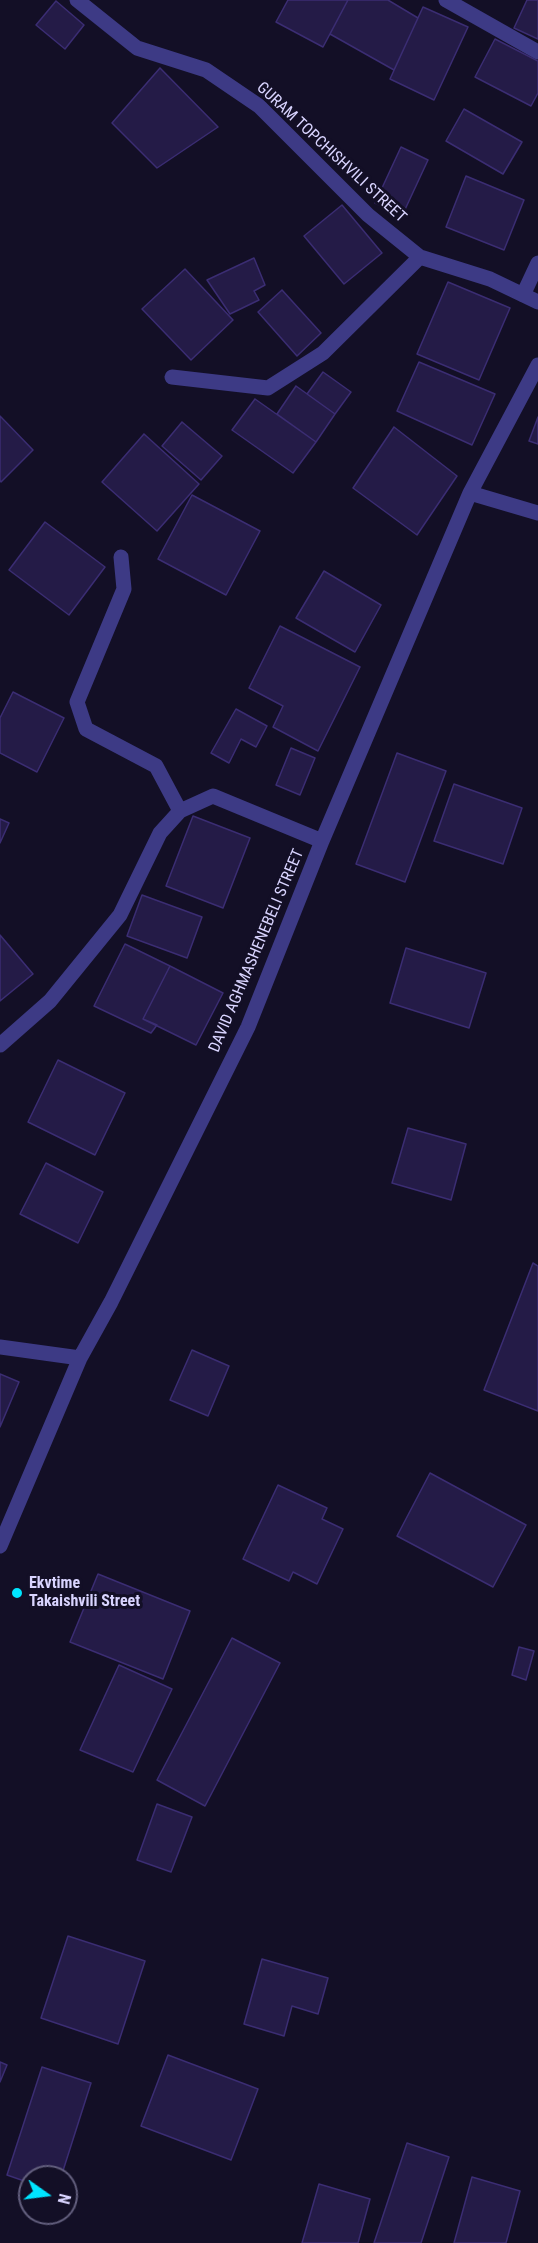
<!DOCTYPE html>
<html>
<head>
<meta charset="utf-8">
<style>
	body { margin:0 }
	#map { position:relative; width:538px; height:2243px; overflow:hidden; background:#130f26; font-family:"Roboto Condensed",sans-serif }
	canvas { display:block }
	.north { position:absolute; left:18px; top:2165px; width:60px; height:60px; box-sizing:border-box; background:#130f26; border:2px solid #625e7d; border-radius:50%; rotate:104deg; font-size:16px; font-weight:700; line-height:24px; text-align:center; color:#d9d4ff }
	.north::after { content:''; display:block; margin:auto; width:21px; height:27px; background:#00e5ff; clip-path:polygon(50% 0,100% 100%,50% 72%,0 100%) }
</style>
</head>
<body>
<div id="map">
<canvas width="538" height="2243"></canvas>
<div class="north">N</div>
</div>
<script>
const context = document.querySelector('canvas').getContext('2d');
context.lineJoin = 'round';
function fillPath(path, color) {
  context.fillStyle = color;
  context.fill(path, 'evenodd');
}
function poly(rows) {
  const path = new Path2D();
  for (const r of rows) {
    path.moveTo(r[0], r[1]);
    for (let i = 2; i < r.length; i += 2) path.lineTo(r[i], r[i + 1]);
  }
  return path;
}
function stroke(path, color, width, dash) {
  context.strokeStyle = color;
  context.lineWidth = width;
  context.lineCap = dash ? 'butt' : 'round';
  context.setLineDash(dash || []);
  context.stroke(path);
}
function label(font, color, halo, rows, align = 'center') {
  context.font = font + ' "Roboto Condensed",sans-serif';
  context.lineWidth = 6;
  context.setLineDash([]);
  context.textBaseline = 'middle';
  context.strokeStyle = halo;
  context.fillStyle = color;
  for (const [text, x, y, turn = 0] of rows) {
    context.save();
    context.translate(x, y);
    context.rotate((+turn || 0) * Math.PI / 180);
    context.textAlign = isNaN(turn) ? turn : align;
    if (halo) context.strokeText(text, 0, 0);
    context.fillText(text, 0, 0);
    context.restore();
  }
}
const building = poly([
	[288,0,348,0,323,47,276,22,288,0],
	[348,0,388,0,418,18,394,70,330,34,348,0],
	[527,0,538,0,538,39,514,28,527,0],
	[56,1,84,25,65,49,36,25,56,1],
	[423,7,468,27,434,100,390,79,423,7],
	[495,39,538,61,538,93,531,106,475,77,495,39],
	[160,68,218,127,157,168,112,123,160,68],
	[464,109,522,142,503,174,446,141,464,109],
	[401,147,428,160,402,216,375,203,401,147],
	[466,176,524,200,504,250,446,227,466,176],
	[342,205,382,253,344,284,304,236,342,205],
	[254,258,265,285,254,291,259,300,230,314,207,280,254,258],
	[185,269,233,320,191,360,142,309,185,269],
	[448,282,510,308,479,380,417,354,448,282],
	[282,290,321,333,297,356,258,312,282,290],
	[419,362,495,394,472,445,397,411,419,362],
	[323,372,351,392,335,414,307,394,323,372],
	[296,386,335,414,316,442,277,414,296,386],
	[255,399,316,442,293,473,232,430,255,399],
	[0,416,33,450,1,482,0,480,0,416],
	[538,417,538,444,529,441,538,417],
	[182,422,222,456,201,480,162,446,182,422],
	[394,427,457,476,417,535,353,488,394,427],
	[144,434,199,484,157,531,102,482,144,434],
	[192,495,260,531,226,595,158,559,192,495],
	[45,522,105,567,69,615,9,570,45,522],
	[324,571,381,605,355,652,296,618,324,571],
	[280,626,360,667,318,751,273,727,283,706,249,688,280,626],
	[13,692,64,718,37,772,0,753,0,718,13,692],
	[236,709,267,726,256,747,241,739,229,763,211,753,236,709],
	[291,748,315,758,300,795,276,785,291,748],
	[397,753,446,771,405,882,356,864,397,753],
	[454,784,522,808,503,864,434,841,454,784],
	[193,816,250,838,223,908,166,886,193,816],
	[0,819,9,823,0,843,0,819],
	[142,895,202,917,187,958,127,936,142,895],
	[0,935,33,974,0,1001,0,935],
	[125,944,170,966,143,1019,157,1025,151,1033,94,1006,125,944],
	[406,948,486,973,469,1028,390,1003,406,948],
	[170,966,223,993,196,1045,143,1019,170,966],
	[58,1060,125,1093,95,1155,28,1122,58,1060],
	[408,1128,466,1144,451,1200,392,1183,408,1128],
	[46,1163,103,1192,78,1243,20,1214,46,1163],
	[533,1263,538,1266,538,1411,484,1390,533,1263],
	[192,1350,229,1366,208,1416,170,1400,192,1350],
	[0,1374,19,1382,0,1427,0,1374],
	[430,1473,526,1525,493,1587,397,1536,430,1473],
	[278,1485,327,1508,322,1519,343,1529,317,1584,293,1572,289,1581,243,1559,278,1485],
	[98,1574,190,1611,163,1679,70,1642,98,1574],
	[232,1638,280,1663,205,1806,157,1780,232,1638],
	[519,1647,534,1651,526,1680,512,1675,519,1647],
	[119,1665,172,1689,133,1772,80,1750,119,1665],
	[157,1804,192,1817,171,1872,137,1860,157,1804],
	[68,1936,145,1961,118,2044,41,2018,68,1936],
	[262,1959,328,1978,318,2014,292,2006,284,2036,244,2024,262,1959],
	[168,2055,258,2089,231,2160,141,2126,168,2055],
	[0,2062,7,2065,0,2082,0,2062],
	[42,2067,91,2083,61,2177,30,2177,30,2183,7,2175,42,2067],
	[407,2143,449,2157,421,2243,374,2243,407,2143],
	[472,2177,520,2191,506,2243,454,2243,472,2177],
	[319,2184,370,2199,358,2243,302,2243,319,2184]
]);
fillPath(building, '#241b47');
stroke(building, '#3b2d73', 1.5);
stroke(poly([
	[77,0,137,48,206,70,259,106,368,215,420,257,490,279,538,302],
	[446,0,538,52],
	[523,295,538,263],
	[172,377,268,388,323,353,420,257],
	[470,493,538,513],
	[121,557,124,589,77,702,86,729,156,766,180,811],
	[0,1045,50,1001,120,915,160,833,180,811,213,796,322,841],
	[0,1347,80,1358],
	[0,1546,80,1358,111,1302,248,1027,322,841,470,493,538,365]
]), '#3d3a85', 15);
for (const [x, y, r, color] of [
	[17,1593,6,"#00e5ff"]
]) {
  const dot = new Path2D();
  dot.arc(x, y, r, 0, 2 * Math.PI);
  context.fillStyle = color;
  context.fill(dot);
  stroke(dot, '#130f26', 2);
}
label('16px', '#d9d4ff', '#130f26', [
	["GURAM TOPCHISHVILI STREET",331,153,43],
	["DAVID AGHMASHENEBELI STREET",257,951,-67]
]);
label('bold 16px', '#d9d4ff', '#130f26', [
	["Ekvtime",29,1584],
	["Takaishvili Street",29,1602]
], 'left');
</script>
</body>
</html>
